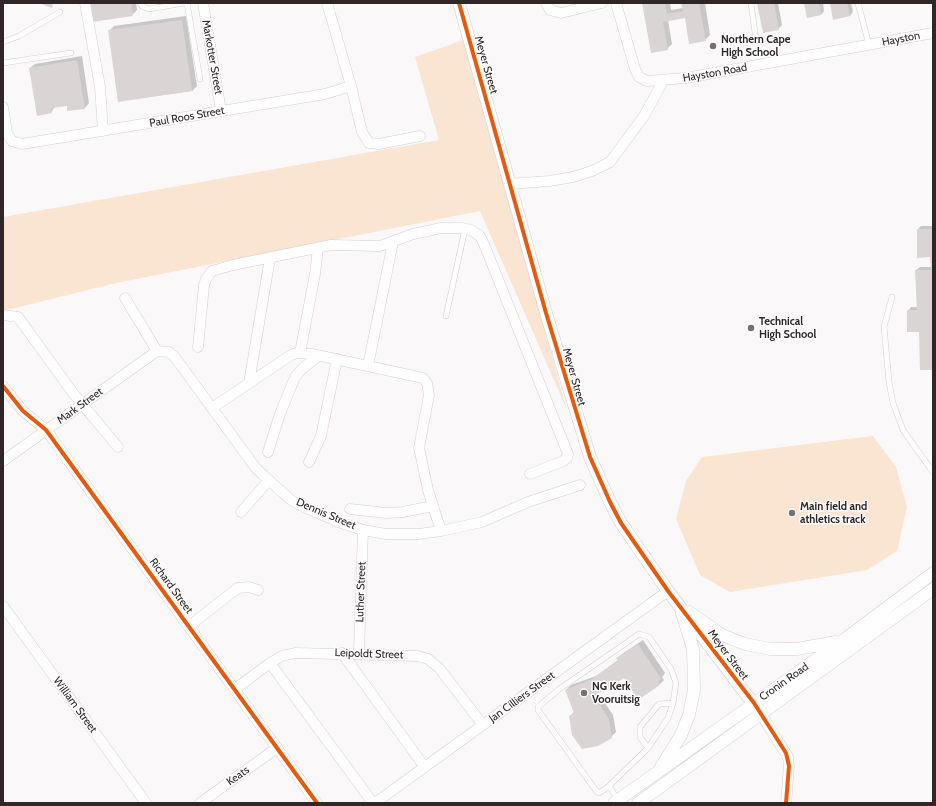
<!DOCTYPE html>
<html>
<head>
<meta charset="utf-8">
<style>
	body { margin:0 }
	#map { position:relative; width:936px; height:806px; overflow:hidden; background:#fbf8f9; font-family:Cabin,sans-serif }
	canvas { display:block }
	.frame { position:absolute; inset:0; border:4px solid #2f2628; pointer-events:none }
</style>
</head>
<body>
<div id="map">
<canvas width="936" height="806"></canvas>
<div class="frame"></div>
</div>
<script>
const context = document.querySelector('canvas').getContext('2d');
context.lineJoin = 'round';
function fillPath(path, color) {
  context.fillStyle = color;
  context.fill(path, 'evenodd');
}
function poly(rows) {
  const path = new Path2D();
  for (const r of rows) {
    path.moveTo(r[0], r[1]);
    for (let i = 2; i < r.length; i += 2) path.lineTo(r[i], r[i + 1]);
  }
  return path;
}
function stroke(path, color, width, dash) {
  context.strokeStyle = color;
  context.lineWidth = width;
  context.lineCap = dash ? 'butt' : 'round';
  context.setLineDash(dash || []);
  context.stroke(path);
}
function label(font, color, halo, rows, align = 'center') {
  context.font = font + ' Cabin,sans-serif';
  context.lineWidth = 3;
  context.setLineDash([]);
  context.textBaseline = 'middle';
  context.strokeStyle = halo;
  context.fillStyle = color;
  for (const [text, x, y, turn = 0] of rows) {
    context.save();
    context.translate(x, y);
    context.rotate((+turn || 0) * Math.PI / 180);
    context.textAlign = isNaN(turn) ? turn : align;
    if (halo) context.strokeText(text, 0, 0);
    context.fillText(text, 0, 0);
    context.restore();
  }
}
fillPath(poly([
	[463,40,567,410,480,211,116,283,3,311,3,217,439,140,415,57],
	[873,436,896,467,907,507,897,551,867,570,730,592,700,575,676,519,686,481,702,457]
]), '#fae4d2');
fillPath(poly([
	[90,3,136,3,137,10,132,15],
	[643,3,670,3,671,10,683,8,682,3,705,3,710,35,705,40,686,17,668,20,672,44,667,49],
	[758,3,778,3,782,25,778,29],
	[805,3,823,3,824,11,821,15],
	[831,3,851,3,853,12,850,16],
	[186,16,197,86,192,91,119,101,109,31,114,26],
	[82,56,89,103,85,108,67,104,56,106,51,112,30,68,35,64],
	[921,226,933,226,933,369,920,331,908,311,911,307,917,307,916,270,920,267,932,267,931,256,918,229],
	[643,640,665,673,662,677,664,680,660,684,624,677,596,694,599,701,603,700,613,715,616,732,611,737,570,716,574,712,566,690,571,685,596,676,618,660,617,658,622,654]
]), '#0003');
fillPath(poly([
	[39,3,53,3,52,8],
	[89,3,131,3,133,16,92,22],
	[642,3,665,3,667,14,683,11,681,3,699,3,706,41,689,44,685,18,663,22,668,50,651,53],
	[757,3,774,3,779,30,763,33],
	[804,3,819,3,821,15,807,18],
	[830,3,847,3,850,16,833,20],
	[182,20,192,91,118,102,108,30],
	[77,60,85,109,67,111,67,106,51,108,52,113,37,116,29,68],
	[917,229,933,229,933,370,920,370,919,332,907,332,907,310,917,310,915,270,931,270,930,257,917,258],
	[638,644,661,679,658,681,660,685,638,700,624,678,591,698,594,705,599,704,609,719,612,738,598,746,582,749,572,735,569,716,574,713,565,690,590,680,618,661,616,658]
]), '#dad5d4');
const service = poly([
	[140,3,142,6,149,9,184,3],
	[187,3,200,79],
	[751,3,756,40],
	[858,3,869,45],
	[3,42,19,36,60,12],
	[3,63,71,53],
	[892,297,884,327,889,382,893,403,903,430,933,472],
	[446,316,465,229],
	[639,634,649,637,671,669,676,683,673,703,668,718,648,748,609,786,599,793,597,792,538,710,538,707,558,690,639,634],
	[648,748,640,737,640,727,659,704,673,703],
	[609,786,618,800]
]);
const minor = poly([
	[85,3,100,87,103,131],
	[203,3,221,111],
	[546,3,550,10,561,13,602,3],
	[616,3,635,69,639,77,647,81,686,78,933,33],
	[351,86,362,132,369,143,379,144,420,136],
	[3,107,7,133,12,141,22,144,325,94,351,86,327,3],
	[510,184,549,181,573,177,592,171,610,162,644,116,663,81],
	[125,298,157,351],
	[3,315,18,317,73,393,118,447],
	[198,347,204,285,206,279,212,271,233,265,331,245,380,246,413,234,441,228,462,228,471,230,480,236,486,249,568,454,567,458,563,461,530,474],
	[157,351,169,352,174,356,255,467,263,475,291,500,306,508,341,523,363,530,386,534,419,534,441,531,482,522,528,502,580,485],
	[300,353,315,274,318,248],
	[368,366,393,242],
	[249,383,270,258],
	[3,386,23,411,46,430,317,803],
	[212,408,291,355,297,353,312,354,423,378,427,383,429,395,419,448,428,490,441,531],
	[268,452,280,414,295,377,302,369,318,356],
	[3,461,157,351],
	[309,462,321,436,337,359],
	[350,509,386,513,403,512,433,506],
	[241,512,269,480],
	[3,606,146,803],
	[189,626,238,588,249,587,258,590],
	[342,653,424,766],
	[359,653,363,530],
	[270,663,373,803],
	[235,689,270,663,282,656,295,653,418,656,428,659,439,668,483,725],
	[761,714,788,757,789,766,786,803],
	[200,803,277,748],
	[375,803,668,591]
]);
const tertiary = poly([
	[459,3,546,313,590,457,610,502,621,523,668,591,761,714],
	[689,612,722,635,745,644,770,649,797,649,836,642],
	[661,767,681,735,689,715,694,690,693,649,682,613],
	[614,803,845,639,933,573],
	[638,803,933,589]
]);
stroke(service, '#d4cfd0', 6);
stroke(minor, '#d4cfd0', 11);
stroke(tertiary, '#d4cfd0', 13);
stroke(service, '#fefefe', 5);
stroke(minor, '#fefefe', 10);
stroke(tertiary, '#fefefe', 12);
stroke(poly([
	[459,3,546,313,590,457,610,502,621,523,668,591,754,703,786,753,789,766,786,803],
	[3,386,23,411,46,430,317,803]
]), '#e8590c', 4);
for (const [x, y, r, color] of [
	[713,46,4,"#767071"],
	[751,328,4,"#767071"],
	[792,513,4,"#767071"],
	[584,693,4,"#767071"]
]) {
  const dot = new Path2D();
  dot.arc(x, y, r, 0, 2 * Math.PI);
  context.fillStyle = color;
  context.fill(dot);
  stroke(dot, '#fff', 1.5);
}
label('11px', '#2f2628', '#fff', [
	["Hayston",901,39,-11],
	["Markotter Street",212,57,80],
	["Meyer Street",486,65,74],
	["Hayston Road",715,73,-10],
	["Paul Roos Street",187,117,-10],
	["Meyer Street",574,377,74],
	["Mark Street",80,406,-36],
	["Dennis Street",326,514,23],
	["Richard Street",171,586,54],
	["Luther Street",361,592,-88],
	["Leipoldt Street",369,654,2],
	["Meyer Street",728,655,53],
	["Cronin Road",784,682,-35],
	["Jan Cilliers Street",522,697,-36],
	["William Street",75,705,54],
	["Keats",238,776,-35]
]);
label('bold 11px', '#2f2628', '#fff', [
	["Northern Cape",721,40],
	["High School",721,53],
	["Technical",759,322],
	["High School",759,335],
	["Main field and",800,507],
	["athletics track",800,520],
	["NG Kerk",592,687],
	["Vooruitsig",592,700]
], 'left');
</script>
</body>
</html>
